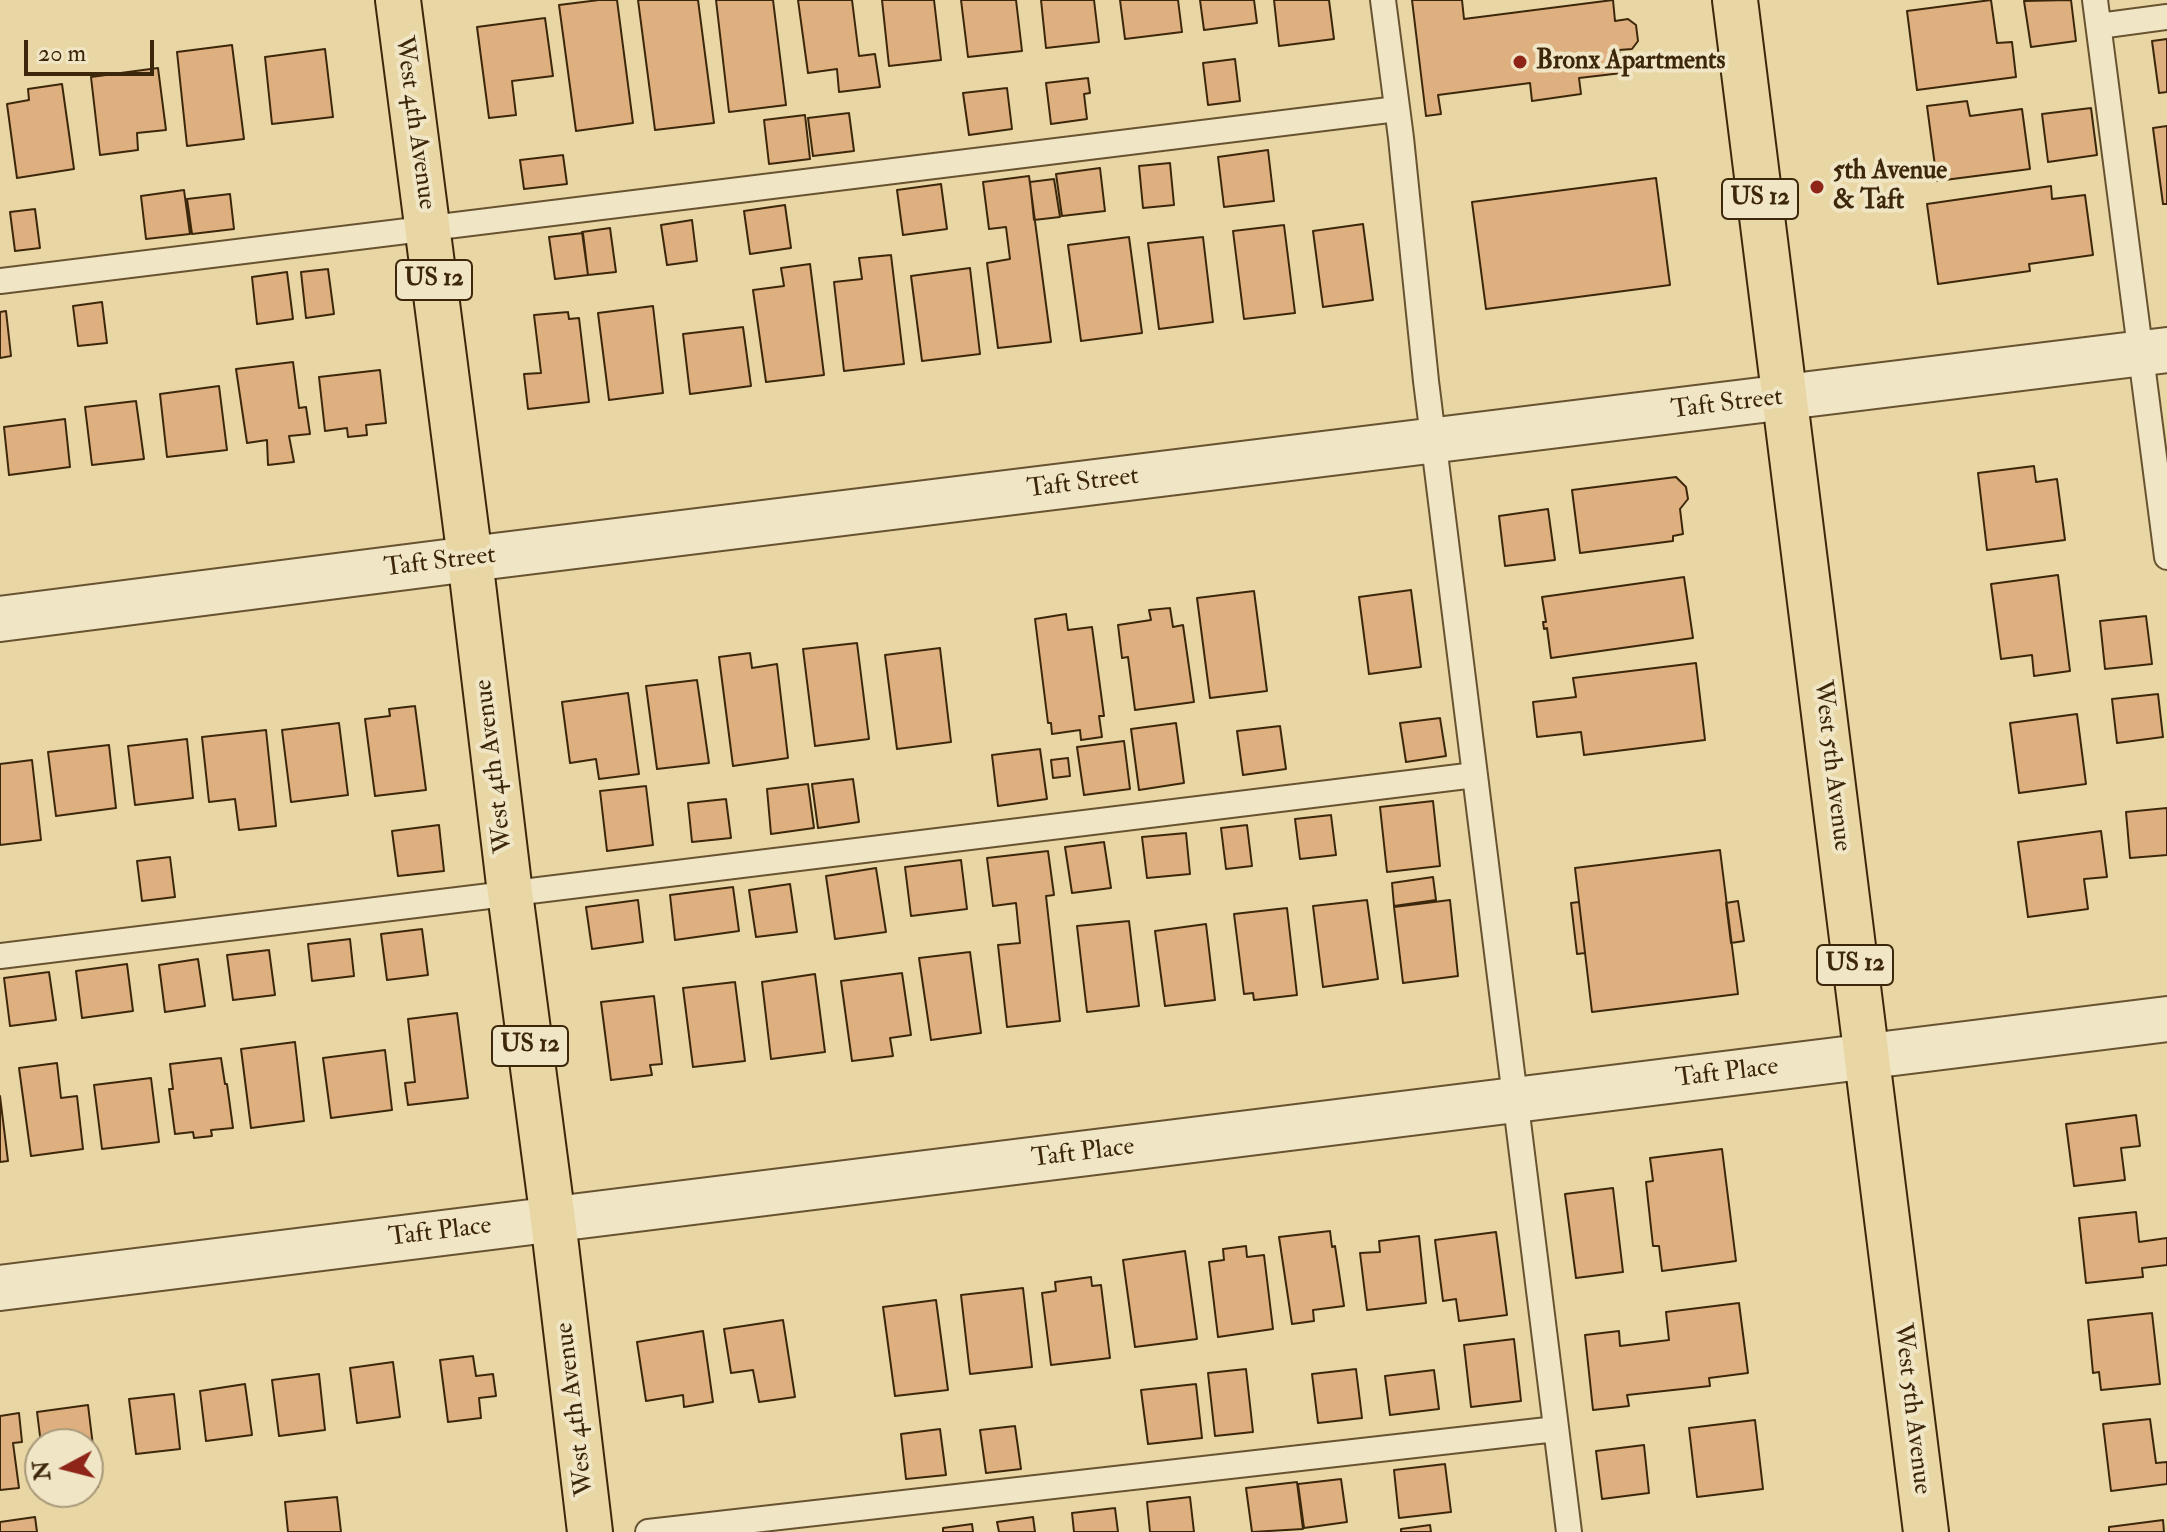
<!DOCTYPE html>
<html>
<head>
<meta charset="utf-8">
<style>
	body { margin:0 }
	#map { position:relative; width:2167px; height:1532px; overflow:hidden; background:#e8d7a4; font-family:"IM FELL Double Pica",serif }
	canvas { display:block }
	.north { position:absolute; left:24px; top:1428px; width:80px; height:80px; box-sizing:border-box; background:#f0e5c4; border:2px solid #a8997a; border-radius:50%; rotate:263deg; font-size:22px; font-weight:700; line-height:32px; text-align:center; color:#3d270b }
	.north::after { content:''; display:block; margin:auto; width:28px; height:36px; background:#8f2418; clip-path:polygon(50% 0,100% 100%,50% 72%,0 100%) }
	.scale { position:absolute; left:24px; top:40px; width:130px; height:36px; box-sizing:border-box; border:4px solid #3d270b; border-top:0; padding-left:10px; font-size:24px; line-height:28px; white-space:nowrap; color:#3d270b; -webkit-text-stroke:6px #f0e5c4; paint-order:stroke }
</style>
</head>
<body>
<div id="map">
<canvas width="2167" height="1532"></canvas>
<div class="north">N</div>
<div class="scale">20 m</div>
</div>
<script>
const context = document.querySelector('canvas').getContext('2d');
context.lineJoin = 'round';
function fillPath(path, color) {
  context.fillStyle = color;
  context.fill(path, 'evenodd');
}
function poly(rows) {
  const path = new Path2D();
  for (const r of rows) {
    path.moveTo(r[0], r[1]);
    for (let i = 2; i < r.length; i += 2) path.lineTo(r[i], r[i + 1]);
  }
  return path;
}
function stroke(path, color, width, dash) {
  context.strokeStyle = color;
  context.lineWidth = width;
  context.lineCap = dash ? 'butt' : 'round';
  context.setLineDash(dash || []);
  context.stroke(path);
}
function label(font, color, halo, rows, align = 'center') {
  context.font = font + ' "IM FELL Double Pica",serif';
  context.lineWidth = 8;
  context.setLineDash([]);
  context.textBaseline = 'middle';
  context.strokeStyle = halo;
  context.fillStyle = color;
  for (const [text, x, y, turn = 0] of rows) {
    context.save();
    context.translate(x, y);
    context.rotate((+turn || 0) * Math.PI / 180);
    context.textAlign = isNaN(turn) ? turn : align;
    if (halo) context.strokeText(text, 0, 0);
    context.fillText(text, 0, 0);
    context.restore();
  }
}
const building = poly([
	[599,0,617,0,633,123,576,131,559,5,599,0],
	[638,0,698,0,714,123,655,130,638,0],
	[716,0,773,0,786,105,729,112,716,0],
	[798,0,852,0,859,56,875,54,880,87,839,92,837,69,808,73,798,0],
	[882,0,934,0,941,60,889,66,882,0],
	[961,0,1016,0,1022,51,968,57,961,0],
	[1041,0,1094,0,1099,42,1046,48,1041,0],
	[1120,0,1178,0,1182,32,1125,39,1120,0],
	[1200,0,1254,0,1257,23,1204,30,1200,0],
	[1274,0,1329,0,1334,39,1279,46,1274,0],
	[1412,0,1462,0,1464,19,1613,0,1615,21,1628,19,1636,25,1638,41,1632,49,1619,50,1622,73,1579,78,1581,94,1532,101,1530,83,1438,95,1441,114,1426,116,1412,0],
	[1991,0,1997,43,2012,42,2016,77,1917,90,1907,11,1991,0],
	[2071,0,2076,41,2031,47,2024,1,2071,0],
	[545,18,553,76,512,81,516,115,489,118,477,27,545,18],
	[2167,39,2167,92,2159,93,2152,41,2167,39],
	[232,45,244,139,187,146,177,52,232,45],
	[325,49,333,117,272,124,265,57,325,49],
	[1235,59,1240,101,1208,105,1203,63,1235,59],
	[158,68,166,130,137,133,138,150,100,155,91,77,158,68],
	[1088,78,1090,93,1084,94,1087,119,1051,124,1046,83,1088,78],
	[62,84,74,169,17,178,7,104,29,100,28,89,62,84],
	[1007,88,1012,129,969,135,963,93,1007,88],
	[1967,101,1970,116,2022,109,2030,169,1937,181,1927,106,1967,101],
	[2091,108,2097,155,2048,162,2042,114,2091,108],
	[849,113,854,151,813,156,808,118,849,113],
	[805,115,810,159,769,164,764,120,805,115],
	[2167,126,2167,204,2163,204,2153,128,2167,126],
	[1268,150,1274,201,1224,207,1218,157,1268,150],
	[563,155,567,184,524,189,520,160,563,155],
	[1170,163,1174,205,1143,208,1139,166,1170,163],
	[1100,168,1105,211,1062,216,1056,174,1100,168],
	[1029,176,1051,342,998,348,987,263,1010,259,1006,227,989,229,983,182,1029,176],
	[1656,178,1670,285,1486,309,1472,202,1656,178],
	[1054,179,1060,217,1034,220,1030,182,1054,179],
	[941,184,947,229,903,235,897,190,941,184],
	[2051,186,2052,199,2085,195,2093,255,2029,264,2030,271,1938,284,1927,204,2051,186],
	[184,190,190,234,146,239,141,196,184,190],
	[230,194,234,229,192,234,187,199,230,194],
	[785,205,791,248,750,254,744,211,785,205],
	[35,209,40,248,15,251,10,212,35,209],
	[692,220,697,261,667,265,661,225,692,220],
	[1363,224,1373,300,1323,307,1313,231,1363,224],
	[1284,225,1295,313,1244,319,1233,231,1284,225],
	[610,228,616,272,588,275,582,232,610,228],
	[583,233,588,275,555,279,549,237,583,233],
	[1129,237,1142,333,1081,341,1068,245,1129,237],
	[1203,237,1213,322,1159,329,1148,243,1203,237],
	[891,255,904,364,844,371,834,282,862,279,859,258,891,255],
	[810,264,824,375,766,382,753,290,784,286,781,268,810,264],
	[970,268,980,354,922,361,911,276,970,268],
	[328,269,334,314,306,318,301,272,328,269],
	[287,272,293,319,257,324,252,277,287,272],
	[102,302,107,343,78,346,73,306,102,302],
	[653,306,663,393,609,400,598,313,653,306],
	[6,311,11,356,0,358,0,312,6,311],
	[568,312,569,319,579,318,589,402,528,409,524,374,541,373,534,315,568,312],
	[743,327,751,386,690,394,683,334,743,327],
	[293,362,299,408,306,407,310,434,289,436,294,462,268,465,267,440,247,443,236,369,293,362],
	[380,370,386,423,366,425,367,435,348,437,347,428,325,431,319,377,380,370],
	[219,386,227,450,167,457,160,394,219,386],
	[136,401,144,459,92,465,85,407,136,401],
	[65,419,70,467,9,475,4,427,65,419],
	[2034,466,2036,482,2057,479,2065,540,1987,550,1978,473,2034,466],
	[1676,477,1686,487,1688,499,1680,509,1683,534,1673,536,1673,541,1580,553,1572,490,1676,477],
	[1548,509,1555,560,1505,566,1499,516,1548,509],
	[2058,575,2070,671,2034,676,2032,655,2001,659,1991,584,2058,575],
	[1684,577,1693,638,1551,658,1547,628,1544,629,1543,622,1546,622,1542,597,1684,577],
	[1411,590,1421,667,1369,674,1359,597,1411,590],
	[1254,591,1267,691,1210,698,1197,598,1254,591],
	[1170,608,1173,627,1183,625,1194,702,1135,710,1128,657,1122,658,1118,625,1151,620,1149,610,1170,608],
	[1066,614,1068,630,1092,627,1104,716,1099,716,1102,737,1081,740,1080,730,1052,734,1051,723,1048,723,1035,619,1066,614],
	[2146,616,2152,664,2105,669,2100,621,2146,616],
	[857,643,869,739,815,746,803,649,857,643],
	[940,648,951,742,897,749,885,655,940,648],
	[750,653,752,668,777,664,788,758,733,766,719,657,750,653],
	[1696,663,1705,740,1584,755,1581,732,1537,737,1533,702,1576,697,1573,678,1696,663],
	[697,680,709,763,657,769,646,686,697,680],
	[628,693,639,774,599,779,596,759,570,763,562,702,628,693],
	[2158,694,2163,737,2117,743,2112,699,2158,694],
	[415,706,426,790,375,796,365,719,390,716,389,709,415,706],
	[2077,714,2086,784,2019,793,2010,723,2077,714],
	[1440,718,1446,756,1406,762,1400,723,1440,718],
	[339,723,348,795,291,802,282,730,339,723],
	[1176,723,1184,783,1139,790,1131,729,1176,723],
	[1280,726,1286,769,1243,775,1237,731,1280,726],
	[266,730,276,826,239,830,235,799,209,802,202,737,266,730],
	[187,739,193,798,135,805,128,746,187,739],
	[1124,741,1130,789,1084,795,1077,747,1124,741],
	[109,745,116,808,56,816,48,752,109,745],
	[1040,749,1047,799,998,806,992,755,1040,749],
	[1068,758,1070,776,1053,778,1051,760,1068,758],
	[32,760,41,840,0,845,0,764,32,760],
	[853,779,859,822,818,828,812,784,853,779],
	[808,784,814,828,771,834,767,789,808,784],
	[646,786,653,845,607,851,600,791,646,786],
	[726,799,731,838,692,842,688,803,726,799],
	[1433,801,1440,866,1387,872,1380,807,1433,801],
	[2167,808,2167,855,2130,858,2126,812,2167,808],
	[1331,815,1336,855,1300,859,1295,819,1331,815],
	[439,825,444,871,398,876,392,831,439,825],
	[1247,825,1252,866,1226,869,1221,828,1247,825],
	[2101,831,2107,877,2084,879,2088,909,2028,917,2018,842,2101,831],
	[1186,833,1190,874,1147,878,1142,837,1186,833],
	[1104,842,1111,888,1072,893,1065,847,1104,842],
	[1720,850,1738,994,1592,1012,1575,868,1720,850],
	[1048,851,1054,895,1046,896,1060,1021,1007,1027,998,945,1020,943,1016,903,993,906,987,858,1048,851],
	[170,857,175,897,142,901,137,861,170,857],
	[961,860,967,909,911,916,905,867,961,860],
	[876,868,886,932,835,939,826,876,876,868],
	[1433,877,1436,900,1394,906,1392,883,1433,877],
	[790,884,797,932,756,937,749,890,790,884],
	[733,887,739,931,675,940,670,895,733,887],
	[638,900,643,942,592,949,586,907,638,900],
	[1367,900,1378,979,1323,987,1313,906,1367,900],
	[1450,900,1458,976,1403,983,1394,907,1450,900],
	[1738,901,1744,941,1731,943,1726,903,1738,901],
	[1579,902,1585,953,1577,954,1571,903,1579,902],
	[1287,908,1297,995,1254,1000,1253,993,1244,994,1234,914,1287,908],
	[1129,921,1139,1006,1087,1012,1077,926,1129,921],
	[1206,924,1215,1000,1165,1006,1155,931,1206,924],
	[422,929,428,975,387,980,381,934,422,929],
	[350,939,354,976,312,981,308,944,350,939],
	[269,950,275,995,233,1000,227,955,269,950],
	[970,952,981,1033,931,1040,919,958,970,952],
	[198,959,205,1006,165,1012,159,965,198,959],
	[127,964,133,1011,82,1018,76,971,127,964],
	[49,972,56,1020,10,1026,4,978,49,972],
	[902,973,911,1035,890,1038,893,1056,852,1061,841,981,902,973],
	[815,974,825,1052,771,1059,762,982,815,974],
	[735,982,745,1061,693,1067,683,988,735,982],
	[654,996,662,1064,650,1065,652,1075,611,1080,601,1002,654,996],
	[457,1013,468,1098,408,1105,405,1083,415,1082,408,1019,457,1013],
	[295,1042,304,1121,251,1128,241,1049,295,1042],
	[385,1050,392,1110,331,1118,323,1058,385,1050],
	[221,1058,225,1084,227,1084,233,1128,211,1130,212,1136,194,1138,193,1132,175,1134,169,1089,173,1089,170,1064,221,1058],
	[57,1063,61,1098,77,1096,83,1149,31,1156,19,1068,57,1063],
	[151,1078,159,1142,102,1149,94,1085,151,1078],
	[0,1096,8,1161,0,1162,0,1096],
	[2136,1115,2140,1146,2121,1148,2125,1180,2074,1186,2066,1124,2136,1115],
	[1722,1149,1736,1261,1662,1271,1659,1246,1653,1246,1646,1182,1653,1181,1650,1158,1722,1149],
	[1613,1188,1623,1272,1576,1278,1565,1194,1613,1188],
	[2136,1212,2139,1242,2167,1238,2167,1265,2142,1268,2143,1277,2086,1283,2079,1218,2136,1212],
	[1330,1231,1332,1247,1335,1246,1344,1306,1313,1310,1314,1321,1292,1324,1279,1237,1330,1231],
	[1496,1232,1507,1315,1459,1321,1456,1299,1443,1301,1435,1240,1496,1232],
	[1419,1236,1426,1303,1367,1310,1360,1253,1380,1252,1379,1241,1419,1236],
	[1246,1246,1247,1257,1264,1255,1273,1329,1218,1337,1209,1262,1224,1260,1223,1249,1246,1246],
	[1185,1251,1197,1339,1135,1347,1123,1260,1185,1251],
	[1091,1277,1092,1286,1101,1285,1110,1358,1051,1365,1042,1293,1056,1291,1055,1282,1091,1277],
	[1023,1288,1032,1367,970,1374,961,1295,1023,1288],
	[936,1300,948,1390,895,1396,883,1307,936,1300],
	[1739,1303,1748,1373,1709,1378,1710,1386,1627,1395,1629,1406,1593,1410,1585,1335,1619,1331,1620,1346,1669,1340,1666,1312,1739,1303],
	[2152,1313,2160,1384,2101,1390,2099,1372,2093,1373,2088,1320,2152,1313],
	[783,1320,795,1397,759,1402,753,1370,731,1373,724,1329,783,1320],
	[703,1331,713,1402,684,1407,683,1395,646,1401,637,1342,703,1331],
	[1514,1339,1521,1401,1471,1407,1464,1345,1514,1339],
	[473,1356,476,1376,493,1374,496,1396,479,1398,481,1418,448,1422,440,1360,473,1356],
	[393,1362,400,1417,357,1423,350,1368,393,1362],
	[1246,1369,1253,1432,1215,1436,1208,1373,1246,1369],
	[1356,1369,1362,1418,1318,1423,1312,1374,1356,1369],
	[1434,1370,1439,1409,1390,1415,1385,1376,1434,1370],
	[319,1374,325,1430,279,1436,272,1380,319,1374],
	[245,1384,252,1435,206,1441,200,1391,245,1384],
	[1196,1384,1202,1438,1148,1444,1141,1390,1196,1384],
	[174,1394,180,1449,136,1454,129,1399,174,1394],
	[88,1405,98,1487,88,1488,88,1444,41,1444,37,1412,88,1405],
	[19,1413,22,1442,13,1443,19,1488,0,1490,0,1416,19,1413],
	[2150,1419,2156,1463,2167,1462,2167,1484,2111,1491,2103,1424,2150,1419],
	[1755,1420,1763,1489,1697,1497,1689,1428,1755,1420],
	[1015,1426,1021,1469,986,1473,980,1430,1015,1426],
	[940,1429,946,1475,906,1479,901,1434,940,1429],
	[1644,1445,1649,1493,1602,1499,1596,1451,1644,1445],
	[1445,1464,1451,1512,1399,1518,1394,1470,1445,1464],
	[1341,1479,1347,1522,1304,1528,1298,1484,1341,1479],
	[1297,1482,1303,1529,1252,1532,1246,1488,1297,1482],
	[337,1497,341,1532,288,1532,285,1502,337,1497],
	[1190,1497,1194,1532,1150,1532,1147,1502,1190,1497],
	[1115,1508,1118,1532,1074,1532,1072,1513,1115,1508],
	[35,1517,37,1532,0,1532,0,1522,35,1517],
	[1033,1517,1035,1532,999,1532,997,1522,1033,1517],
	[2163,1520,2164,1532,2109,1532,2109,1527,2163,1520],
	[972,1524,973,1532,943,1532,943,1528,972,1524],
	[1430,1525,1431,1532,1401,1532,1401,1529,1430,1525]
]);
fillPath(building, '#dfb07f');
stroke(building, '#3d270b', 2);
const service = poly([
	[1383,0,1401,138,1426,381,1569,1532],
	[2095,0,2167,557],
	[2099,26,2167,17],
	[0,281,1397,109],
	[0,956,1475,775],
	[648,1532,1556,1429]
]);
const minor = poly([
	[0,619,470,559],
	[0,1288,2167,1019]
]);
const tertiary = poly([
	[470,559,2167,350]
]);
const primary = poly([
	[398,0,470,559,510,893,553,1220,590,1532],
	[1735,0,1926,1532]
]);
stroke(service, '#685331', 28);
stroke(minor, '#685331', 48);
stroke(tertiary, '#685331', 48);
stroke(primary, '#3d270b', 48);
stroke(service, '#f0e5c4', 24);
stroke(minor, '#f0e5c4', 44);
stroke(tertiary, '#f0e5c4', 44);
stroke(primary, '#e8d7a4', 44);
for (const [x, y, r, color] of [
	[1520,62,8,"#8f2418"],
	[1817,187,8,"#8f2418"]
]) {
  const dot = new Path2D();
  dot.arc(x, y, r, 0, 2 * Math.PI);
  context.fillStyle = color;
  context.fill(dot);
  stroke(dot, '#f0e5c4', 3);
}
for (const [x, y, w] of [
	[1760,199,76],
	[434,280,76],
	[1855,965,76],
	[530,1046,76]
]) {
  const box = new Path2D();
  box.roundRect(x - w / 2, y - 20, w, 40, 6);
  context.fillStyle = '#f0e5c4';
  context.fill(box);
  stroke(box, '#3d270b', 2);
}
label('bold 24px', '#3d270b', null, [
	["US 12",1760,199],
	["US 12",434,280],
	["US 12",1855,965],
	["US 12",530,1046]
]);
label('bold 26px', '#3d270b', '#f0e5c4', [
	["Bronx Apartments",1536,62],
	["5th Avenue",1833,172],
	["& Taft",1833,202]
], 'left');
label('26px', '#3d270b', '#f0e5c4', [
	["West 4th Avenue",414,123,82],
	["Taft Street",1727,405,-7],
	["Taft Street",1083,484,-7],
	["Taft Street",440,563,-7],
	["West 4th Avenue",495,766,-97],
	["West 5th Avenue",1831,766,83],
	["Taft Place",1727,1074,-7],
	["Taft Place",1083,1154,-7],
	["Taft Place",440,1233,-7],
	["West 4th Avenue",576,1409,-97],
	["West 5th Avenue",1911,1409,83]
]);
</script>
</body>
</html>
